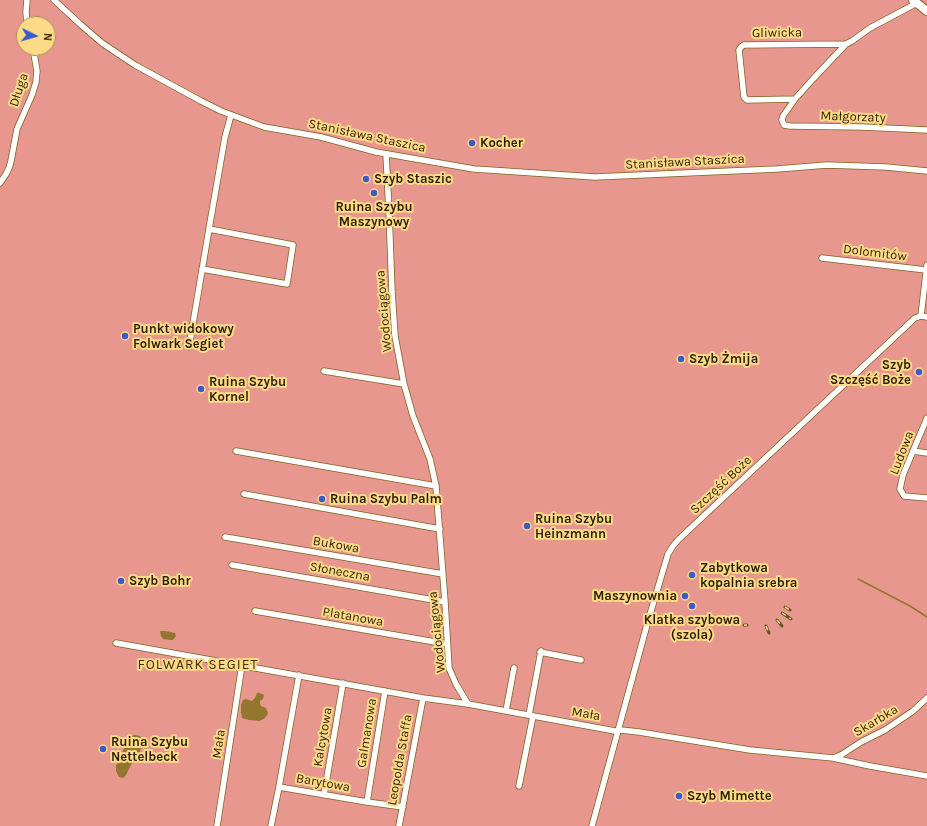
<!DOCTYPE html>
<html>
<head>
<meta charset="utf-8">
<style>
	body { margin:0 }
	#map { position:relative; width:927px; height:826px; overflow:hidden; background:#f0cd7a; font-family:Karla,sans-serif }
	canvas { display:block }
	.north { position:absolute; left:16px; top:16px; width:40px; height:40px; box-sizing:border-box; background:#fdda87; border:1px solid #a98f51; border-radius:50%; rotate:95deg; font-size:11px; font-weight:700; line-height:16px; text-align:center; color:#2c1f00 }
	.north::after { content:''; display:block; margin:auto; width:14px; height:18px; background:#3b5bcd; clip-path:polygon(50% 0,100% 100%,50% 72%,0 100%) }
</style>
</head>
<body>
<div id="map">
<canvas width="927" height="826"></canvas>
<div class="north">N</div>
</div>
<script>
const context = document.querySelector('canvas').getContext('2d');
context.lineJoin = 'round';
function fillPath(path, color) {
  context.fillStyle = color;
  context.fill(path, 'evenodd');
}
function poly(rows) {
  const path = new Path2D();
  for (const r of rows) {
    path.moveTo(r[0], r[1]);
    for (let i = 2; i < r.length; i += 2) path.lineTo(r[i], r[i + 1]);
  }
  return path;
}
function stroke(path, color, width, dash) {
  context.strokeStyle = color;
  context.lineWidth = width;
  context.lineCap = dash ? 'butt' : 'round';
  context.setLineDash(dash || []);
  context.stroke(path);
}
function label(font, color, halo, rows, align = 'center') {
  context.font = font + ' Karla,sans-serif';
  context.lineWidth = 4;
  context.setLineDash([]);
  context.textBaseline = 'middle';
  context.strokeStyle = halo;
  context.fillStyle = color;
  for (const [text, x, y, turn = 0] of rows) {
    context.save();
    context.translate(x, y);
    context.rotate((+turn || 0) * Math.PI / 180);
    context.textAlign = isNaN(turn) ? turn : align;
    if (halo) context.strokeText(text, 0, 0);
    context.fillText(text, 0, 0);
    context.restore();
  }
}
fillPath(poly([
	[0,0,927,0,927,826,0,826],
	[24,24,48,24,48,48,24,48]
]), '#e7978d');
fillPath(poly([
	[160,631,166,631,175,633,176,636,173,640,170,640,163,639,161,636],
	[257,693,260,693,264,695,263,699,260,701,260,704,261,706,266,708,268,713,267,715,264,719,259,721,249,720,242,718,241,712,241,705,243,700,246,699,252,701,255,698],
	[135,735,140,736,142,739,141,747,140,752,133,761,126,775,123,778,119,777,116,771,116,765,118,763,129,736]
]), '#93772e');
stroke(poly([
	[858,579,910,606,927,617]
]), '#93772e', 1.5);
const minor = poly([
	[27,0,26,12,27,24],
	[54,0,80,24,102,43,135,65,201,101,221,111,264,127,321,137,376,152,474,169,595,177,777,169,827,165,886,167,927,171],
	[917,3,870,28,852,41,846,44,813,79,795,99,783,116,782,120,784,125,790,126,862,127,927,130],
	[795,99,747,100,744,97,739,50,741,47,744,45,846,44],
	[386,154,389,211,392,292,395,336,404,384,413,416,430,459,436,486,445,602,449,668,456,684,468,704],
	[0,183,6,174,9,168,11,161,17,129,32,95,36,82,37,71,33,48],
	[822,258,926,270],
	[202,269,287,284,293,245,209,229],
	[921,316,927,265],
	[189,347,209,229,225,137,231,115],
	[324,371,404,384],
	[927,418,903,475,900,489,904,496,927,498],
	[236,451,436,486],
	[913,451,927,453],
	[244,494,440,529],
	[225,537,443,574],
	[232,565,445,602],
	[255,611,447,644],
	[116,643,423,698,468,704,615,731,621,730,639,732,750,750,833,758,870,766,927,776],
	[540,652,581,660],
	[506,711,514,668],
	[529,715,541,651],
	[833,758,841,755,861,742,885,730,913,711,927,698],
	[519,786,533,716],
	[279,787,299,675],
	[324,795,343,683],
	[367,802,385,691],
	[217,826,242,665],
	[271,826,279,787,367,802,403,807],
	[399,826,423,698],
	[592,826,648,621,668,554,673,546,678,540,915,318,921,316,927,317]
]);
const primary = poly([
	[913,0,927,11]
]);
stroke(minor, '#7c6322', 7);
stroke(primary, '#7c6322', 10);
stroke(minor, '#fff', 5.5);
stroke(primary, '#fff', 8);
const rail = poly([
	[785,607,790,610],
	[782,613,791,619],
	[777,620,782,626],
	[744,625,747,625],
	[766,626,769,633]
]);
stroke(rail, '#665324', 3);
stroke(rail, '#fdda87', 1.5, [4.5]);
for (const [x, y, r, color] of [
	[472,143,4,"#3b5bcd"],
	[366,179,4,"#3b5bcd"],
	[374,193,4,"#3b5bcd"],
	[125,336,4,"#3b5bcd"],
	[681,359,4,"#3b5bcd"],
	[919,372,4,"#3b5bcd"],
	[201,389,4,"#3b5bcd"],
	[322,499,4,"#3b5bcd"],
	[527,526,4,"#3b5bcd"],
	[692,575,4,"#3b5bcd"],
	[121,581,4,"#3b5bcd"],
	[685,596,4,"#3b5bcd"],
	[692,606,4,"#3b5bcd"],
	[103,749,4,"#3b5bcd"],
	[679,796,4,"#3b5bcd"]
]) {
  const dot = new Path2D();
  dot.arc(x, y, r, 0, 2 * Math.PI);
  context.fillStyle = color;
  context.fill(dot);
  stroke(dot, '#fdda87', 1.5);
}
label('13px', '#2c1f00', '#fdda87', [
	["Gliwicka",777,33,-1],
	["Długa",19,90,-72],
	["Małgorzaty",853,117,2],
	["Stanisława Staszica",367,136,12],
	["Stanisława Staszica",685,162,-3],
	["Dolomitów",875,253,7],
	["Wodociągowa",384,311,-95],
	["Ludowa",902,453,-69],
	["Szczęść Boże",721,485,-43],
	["Bukowa",336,545,10],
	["Słoneczna",340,572,10],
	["Platanowa",353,617,10],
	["Wodociągowa",437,632,-96],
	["Mała",586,714,10],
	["Skarbka",876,721,-31],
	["Galmanowa",367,733,-81],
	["Kalcytowa",323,737,-80],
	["Mała",219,744,-81],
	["Leopolda Staffa",400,760,-80],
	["Barytowa",323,783,10]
]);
label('bold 13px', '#2c1f00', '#fdda87', [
	["Kocher",480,143],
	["Szyb Staszic",374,179],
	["Ruina Szybu",374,207,"center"],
	["Maszynowy",374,222,"center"],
	["Punkt widokowy",133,329],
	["Folwark Segiet",133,344],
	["Szyb Żmija",689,359],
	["Szyb",911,365,"right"],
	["Szczęść Boże",911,380,"right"],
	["Ruina Szybu",209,382],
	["Kornel",209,397],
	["Ruina Szybu Palm",330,499],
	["Ruina Szybu",535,519],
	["Heinzmann",535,534],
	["Zabytkowa",700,568],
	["kopalnia srebra",700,583],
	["Szyb Bohr",129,581],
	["Maszynownia",677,596,"right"],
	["Klatka szybowa",692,620,"center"],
	["(szola)",692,635,"center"],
	["Ruina Szybu",111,742],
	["Nettelbeck",111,757],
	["Szyb Mimette",687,796]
], 'left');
context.letterSpacing = '1px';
label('14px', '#413000', '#fdda87', [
	["FOLWARK SEGIET",198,665]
]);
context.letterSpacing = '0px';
</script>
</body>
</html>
